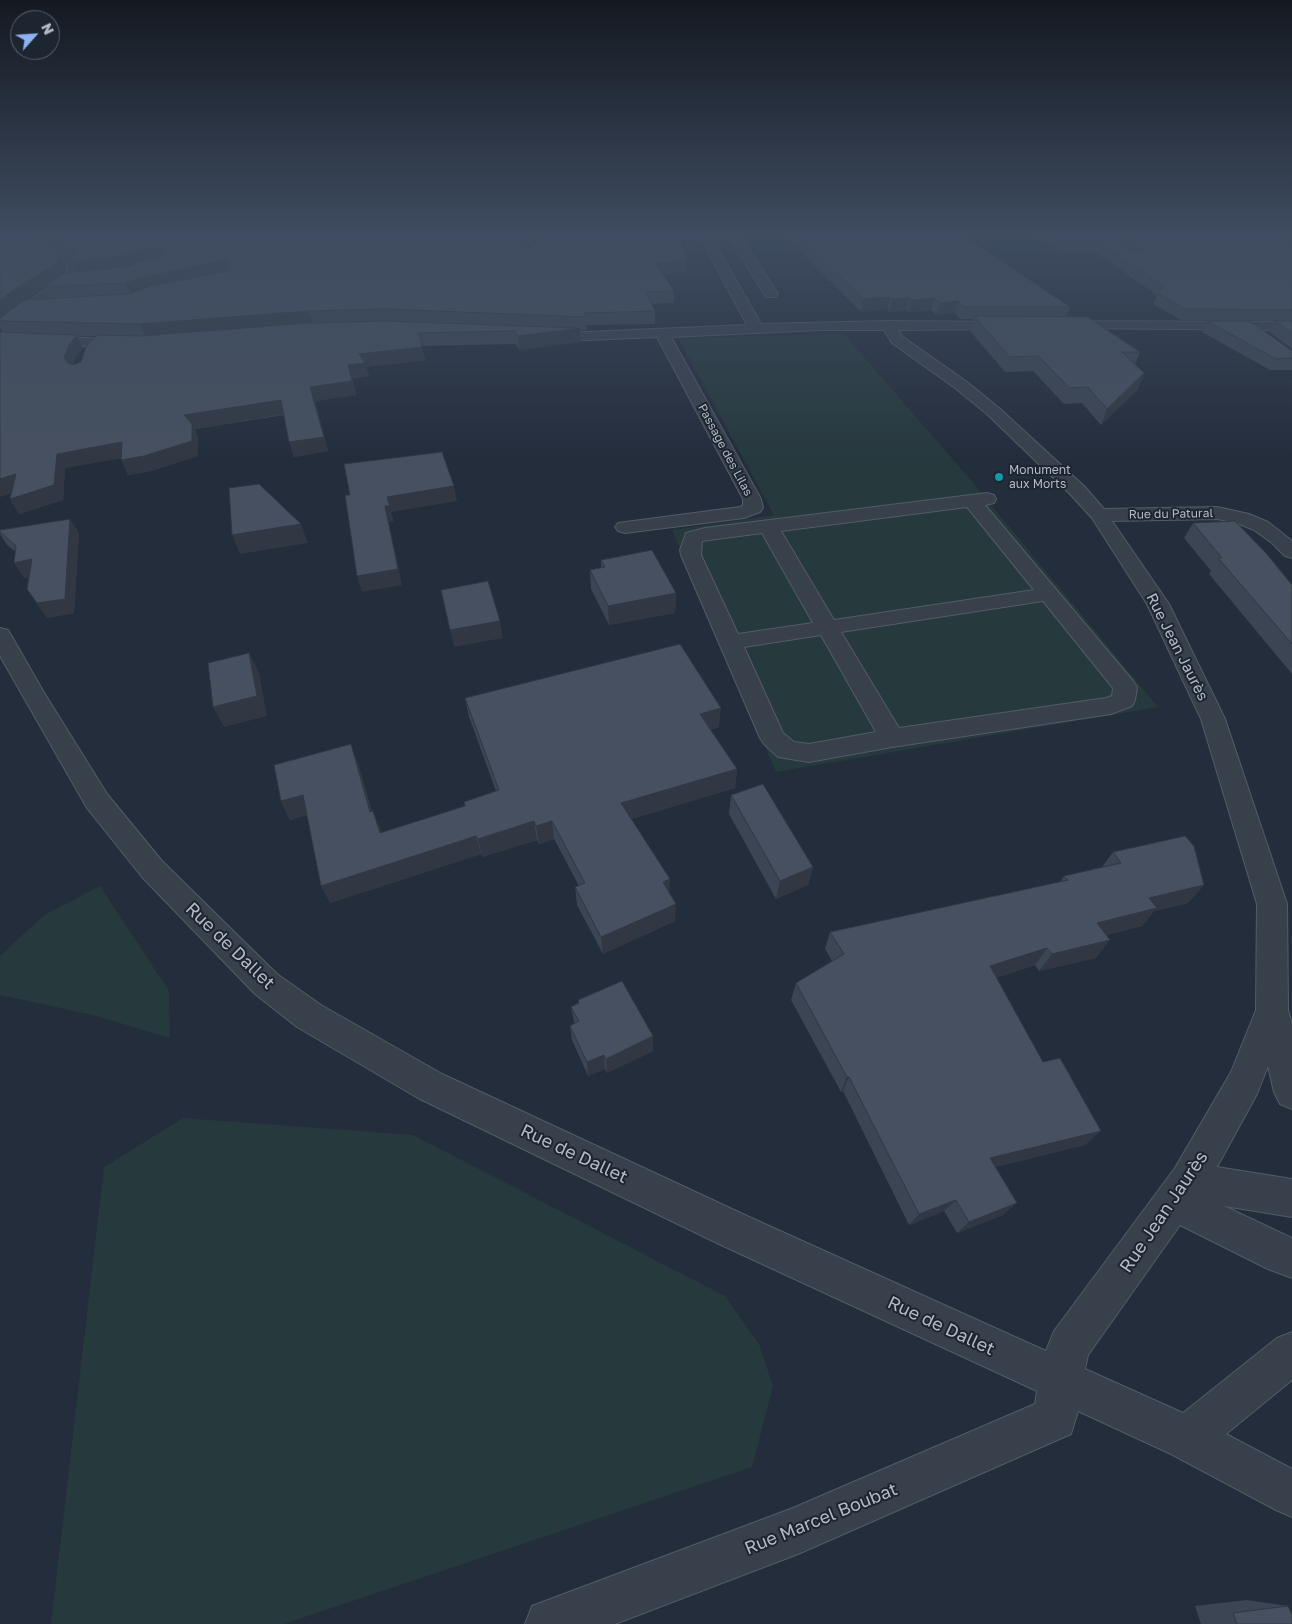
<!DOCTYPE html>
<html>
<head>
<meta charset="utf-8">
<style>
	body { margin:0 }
	#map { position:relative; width:1292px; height:1624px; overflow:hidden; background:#242d3c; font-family:"Golos Text",sans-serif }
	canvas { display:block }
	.north { position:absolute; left:10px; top:10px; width:50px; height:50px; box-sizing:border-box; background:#1d2531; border:1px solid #59616d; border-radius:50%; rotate:64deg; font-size:14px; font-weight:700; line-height:20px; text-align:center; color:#b4bbc7 }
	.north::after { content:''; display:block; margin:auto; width:18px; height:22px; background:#8db0f3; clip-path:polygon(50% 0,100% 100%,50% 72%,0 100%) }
</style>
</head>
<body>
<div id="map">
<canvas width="1292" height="1624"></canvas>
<div class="north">N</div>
</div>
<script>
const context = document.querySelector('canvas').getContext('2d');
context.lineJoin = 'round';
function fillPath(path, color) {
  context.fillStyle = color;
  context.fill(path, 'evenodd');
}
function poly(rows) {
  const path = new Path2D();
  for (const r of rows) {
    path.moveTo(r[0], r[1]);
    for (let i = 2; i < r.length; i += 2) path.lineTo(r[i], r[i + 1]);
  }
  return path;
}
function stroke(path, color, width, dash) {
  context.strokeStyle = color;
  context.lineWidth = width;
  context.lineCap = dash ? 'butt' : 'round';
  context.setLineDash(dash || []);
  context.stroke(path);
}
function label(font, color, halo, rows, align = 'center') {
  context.font = font + ' "Golos Text",sans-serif';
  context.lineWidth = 4;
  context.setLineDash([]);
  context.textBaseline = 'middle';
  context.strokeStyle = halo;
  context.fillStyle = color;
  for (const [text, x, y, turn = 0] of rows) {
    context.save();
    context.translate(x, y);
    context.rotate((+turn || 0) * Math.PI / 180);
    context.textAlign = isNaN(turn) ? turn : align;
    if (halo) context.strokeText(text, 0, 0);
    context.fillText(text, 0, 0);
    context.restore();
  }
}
fillPath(poly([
	[844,334,969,478,1158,707,776,772,672,530,774,515,678,338],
	[100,886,169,991,170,1038,93,1015,0,995,0,956,44,915],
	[183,1118,413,1135,725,1296,759,1344,773,1386,752,1467,284,1624,51,1624,104,1167]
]), '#26393d');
const street = poly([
	[15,234,29,234,70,255,79,263,78,271,71,284,15,322,10,323,5,322,3,319,5,316,61,279,66,271,67,264,15,234],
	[624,234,739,234,778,294,776,297,766,297,729,237,712,238,761,324,888,321,1013,322,1015,325,1013,328,1008,329,898,330,903,337,967,382,999,408,1084,486,1104,509,1217,507,1249,514,1268,522,1292,541,1292,558,1285,556,1272,543,1254,530,1237,523,1217,519,1112,521,1169,604,1225,719,1287,904,1288,1010,1292,1024,1292,1109,1280,1104,1274,1092,1268,1066,1257,1094,1217,1167,1292,1179,1292,1217,1224,1206,1292,1238,1292,1278,1268,1269,1180,1225,1088,1355,1085,1369,1183,1413,1277,1338,1292,1332,1292,1380,1226,1434,1292,1469,1292,1517,1276,1510,1171,1454,1078,1411,1071,1434,798,1554,615,1624,525,1624,532,1606,793,1508,1035,1404,1037,1391,719,1244,418,1098,297,1027,255,994,142,877,87,808,0,656,0,628,8,630,11,635,43,691,107,794,162,861,277,974,321,1005,442,1074,747,1216,1046,1351,1054,1331,1175,1168,1231,1072,1256,1010,1257,904,1201,719,1147,604,1092,518,1070,494,987,414,955,388,892,343,884,330,820,330,671,337,761,499,763,508,760,512,744,518,625,533,618,531,615,527,618,523,740,507,743,505,743,499,657,337,587,340,544,339,539,338,537,335,539,332,544,331,587,332,747,325,701,239,677,240,630,237,624,234],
	[1286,234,1292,234,1292,259,1286,255,1286,234],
	[1064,321,1292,322,1292,330,1059,328,1057,325,1059,322,1064,321],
	[0,336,129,339,134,340,136,343,134,346,129,347,0,344,0,336],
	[987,493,994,495,996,499,994,503,985,505,1133,681,1137,687,1135,700,1132,706,1111,714,892,747,809,762,778,757,764,744,760,738,681,555,680,550,686,533,705,528,987,493],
	[967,507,1034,590,834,620,781,531,967,507],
	[762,533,813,623,738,634,701,555,702,541,762,533],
	[1043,601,1113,688,1112,696,1106,698,899,728,841,632,1043,601],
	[821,635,876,732,809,744,794,742,783,733,744,647,821,635]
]);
stroke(street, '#535b67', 2);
fillPath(street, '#38404c');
fillPath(poly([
	[0,234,65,265,64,270,60,277,77,272,72,262,73,256,71,253,33,234,536,234,525,248,679,239,687,259,687,271,663,275,674,291,674,303,652,304,655,311,655,324,587,325,587,330,580,330,581,342,519,350,516,344,422,346,425,360,366,367,369,376,352,379,356,395,315,401,328,451,294,457,284,415,195,429,198,438,198,456,151,471,128,475,121,458,65,468,63,500,19,514,10,499,11,494,3,332,0,328],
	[52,283,45,287,51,299,11,310,20,303],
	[77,336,96,336,81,362,73,365,75,358,83,348],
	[783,234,961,234,1070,307,1066,317,1140,352,1135,364,1144,373,1138,389,1101,425,1082,403,1064,404,1033,371,1005,372,970,331,973,319,960,319,955,313,937,315,931,310,908,312,906,310,890,312,887,309,861,312],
	[1029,234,1099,234,1115,242,1100,234,1289,234,1289,245,1292,247,1292,349,1269,332,1275,321,1290,321,1181,320,1153,304,1157,295,1095,252,1061,252],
	[1207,321,1292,351,1292,370,1270,370,1202,332],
	[1193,523,1292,585,1292,674,1209,574,1211,571,1184,538],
	[0,530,79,533,74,613,47,618,27,589,29,577,24,578,16,552,7,545,0,534],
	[601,560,676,593,675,613,609,625,591,589,590,570,601,568],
	[465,698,719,727,710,730,737,769,735,788,631,819,670,879,669,893,675,921,603,954,577,905,575,887,579,886,554,839,539,844,537,840,482,857,481,854,330,903,307,815,290,820,281,801,358,763,372,812,381,833,465,806,464,802,496,791,469,717],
	[731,795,813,867,808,885,776,899,729,814],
	[1113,852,1204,885,1188,903,1154,911,1142,926,1106,935,1096,958,1039,971,1035,965,996,978,1085,1145,995,1167,1003,1215,957,1233,944,1211,909,1225,843,1091,841,1092,791,1000,796,983,832,961,825,949,830,932,1060,882,1064,876,1102,867],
	[578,1000,653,1036,653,1051,607,1073,605,1069,588,1076,572,1040,570,1026,575,1023,574,1022,571,1007,578,1003],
	[1247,1600,1288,1606,1292,1624,1201,1624,1195,1606]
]), '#3c4553');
fillPath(poly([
	[526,234,536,234,520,254,519,242],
	[156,247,161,259,131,267,78,274,72,262],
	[59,253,65,265,64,270,60,278,20,303,0,320,0,301],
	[687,259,687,271,656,276,656,264],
	[225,260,229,272,131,295,125,283,148,276],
	[890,297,887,309,861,312,863,299],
	[909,298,906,310,890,312,892,299],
	[934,298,931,310,908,312,911,300],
	[958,301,955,313,937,315,940,303],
	[309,311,313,324,146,337,140,324],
	[580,328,581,342,519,350,518,336],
	[77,335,83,348,75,358,71,371,64,358,69,345],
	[422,347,425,360,366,367,369,376,352,379,348,365,359,354],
	[1144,373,1138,389,1101,425,1107,409],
	[352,381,356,395,315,401,328,451,294,457,289,442,310,387],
	[281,400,285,414,195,429,198,438,198,456,151,471,128,475,121,460,184,415],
	[122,442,129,457,65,468,63,500,19,514,10,499,57,454],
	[16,474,25,489,0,497,0,479],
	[454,486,457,501,391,512,394,521,389,522,402,585,362,592,357,576,387,497],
	[70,519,79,533,74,613,47,618,37,603],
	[301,524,308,543,240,554,232,535],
	[32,559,41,574,24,578,14,563],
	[676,593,675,613,609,625,608,606],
	[500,621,503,638,454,647,450,630],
	[249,653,259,673,267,716,224,727,213,707],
	[721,708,719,727,699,733,700,714],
	[351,744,358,763,377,831,370,812],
	[737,769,735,788,622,822,621,803],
	[303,795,312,813,290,820,281,801],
	[373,811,381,830,387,851,380,833],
	[534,821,537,840,482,857,478,839],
	[552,821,554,839,539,844,536,826],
	[476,836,481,854,330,903,321,886],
	[813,867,808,885,776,899,780,881],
	[670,879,669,897,663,882],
	[1204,885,1188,903,1154,911,1142,926,1084,940,1097,923,1149,898],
	[676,904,675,921,603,954,601,937],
	[1110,940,1096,958,1039,971,1052,954],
	[1047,948,1035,965,980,983,990,966],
	[653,1036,653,1051,607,1073,606,1059],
	[604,1055,605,1069,588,1076,587,1062],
	[847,1077,849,1077,843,1091,841,1092],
	[1101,1131,1085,1145,977,1171,990,1158],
	[956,1200,944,1211,909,1225,919,1214],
	[1017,1203,1003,1215,957,1233,969,1222]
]), '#313843');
const building = poly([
	[0,234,26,234,59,253,59,258,54,265,13,290,0,301,0,234],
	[50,234,526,234,519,242,523,248,532,247,542,234,678,234,678,235,687,259,656,264,674,291,646,292,655,311,584,313,586,317,386,309,309,311,140,324,0,321,0,318,24,300,128,294,151,286,229,271,233,265,225,260,148,276,125,283,45,287,65,273,130,266,141,261,161,258,164,253,156,247,132,251,126,255,72,262,75,250,65,242,50,234],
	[796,234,961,234,1070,307,963,307,958,301,940,303,934,298,911,300,909,298,892,299,890,297,863,299,796,234],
	[1049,234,1099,234,1131,252,1137,253,1144,248,1120,234,1289,234,1289,245,1292,247,1292,310,1186,309,1158,294,1164,286,1098,242,1064,242,1049,234],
	[974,316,1088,317,1140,352,1122,352,1144,373,1107,409,1088,387,1070,388,1038,356,1010,357,974,316],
	[386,321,580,328,518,336,515,331,419,333,422,347,359,354,365,363,348,365,352,381,310,387,324,437,289,442,281,400,184,415,192,424,192,441,144,456,121,460,122,442,57,454,54,485,10,499,16,474,0,479,0,332,77,335,69,345,64,358,68,363,73,365,81,362,86,347,97,335,140,336,309,323,386,321],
	[1207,321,1250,321,1292,351,1292,358,1276,359,1207,321],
	[1275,321,1292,321,1292,333,1275,321],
	[442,452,454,486,387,497,390,506,385,506,398,569,357,576,345,495,350,495,344,464,442,452],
	[259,484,301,524,232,535,229,488,259,484],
	[70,519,65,599,37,603,27,589,32,559,14,563,16,546,0,532,0,530,70,519],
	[1235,521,1266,553,1292,585,1292,644,1218,558,1222,558,1193,523,1235,521],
	[652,550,676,593,608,606,590,570,605,567,601,560,652,550],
	[488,581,500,621,450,630,441,590,488,581],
	[680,644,721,708,700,714,737,769,621,803,670,879,663,882,676,904,601,937,575,887,585,883,552,821,536,826,534,821,478,839,476,836,321,886,303,795,281,801,274,765,351,744,370,812,373,811,380,833,465,806,464,802,499,790,465,698,680,644],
	[249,653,257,696,213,707,208,663,249,653],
	[763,784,813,867,780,881,731,795,763,784],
	[1185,836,1194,846,1204,885,1149,898,1157,908,1097,923,1110,940,1052,954,1047,948,990,966,1043,1062,1060,1058,1101,1131,990,1158,1017,1203,969,1222,956,1200,919,1214,849,1077,847,1077,796,983,844,954,830,932,1068,880,1064,876,1121,863,1113,852,1185,836],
	[622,981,653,1036,606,1059,604,1055,587,1062,570,1026,579,1021,571,1007,579,1003,578,1000,622,981],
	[1288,1606,1292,1615,1292,1624,1237,1624,1233,1613,1288,1606]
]);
fillPath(building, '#465060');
stroke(building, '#313843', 1);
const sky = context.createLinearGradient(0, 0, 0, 461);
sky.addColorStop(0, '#141921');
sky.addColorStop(0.51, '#3f4c61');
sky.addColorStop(1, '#3f4c6100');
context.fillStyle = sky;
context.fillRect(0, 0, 1292, 461);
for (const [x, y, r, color] of [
	[999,477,5,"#0f9aa8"]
]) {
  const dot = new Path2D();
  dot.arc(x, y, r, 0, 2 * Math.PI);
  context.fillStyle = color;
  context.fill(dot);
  stroke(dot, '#1d2531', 2);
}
label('12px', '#b4bbc7', '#1d2531', [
	["Passage des Lilas",725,450,62],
	["Rue du Patural",1171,514,-1]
]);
label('12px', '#b4bbc7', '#1d2531', [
	["Monument",1009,470],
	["aux Morts",1009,484]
], 'left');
label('15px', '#b4bbc7', '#1d2531', [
	["Rue Jean Jaurès",1177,647,63]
]);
label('18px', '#b4bbc7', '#1d2531', [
	["Rue de Dallet",230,946,44],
	["Rue de Dallet",574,1154,25],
	["Rue Jean Jaurès",1164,1212,-56],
	["Rue de Dallet",941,1326,25],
	["Rue Marcel Boubat",821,1519,-22]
]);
</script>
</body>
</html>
